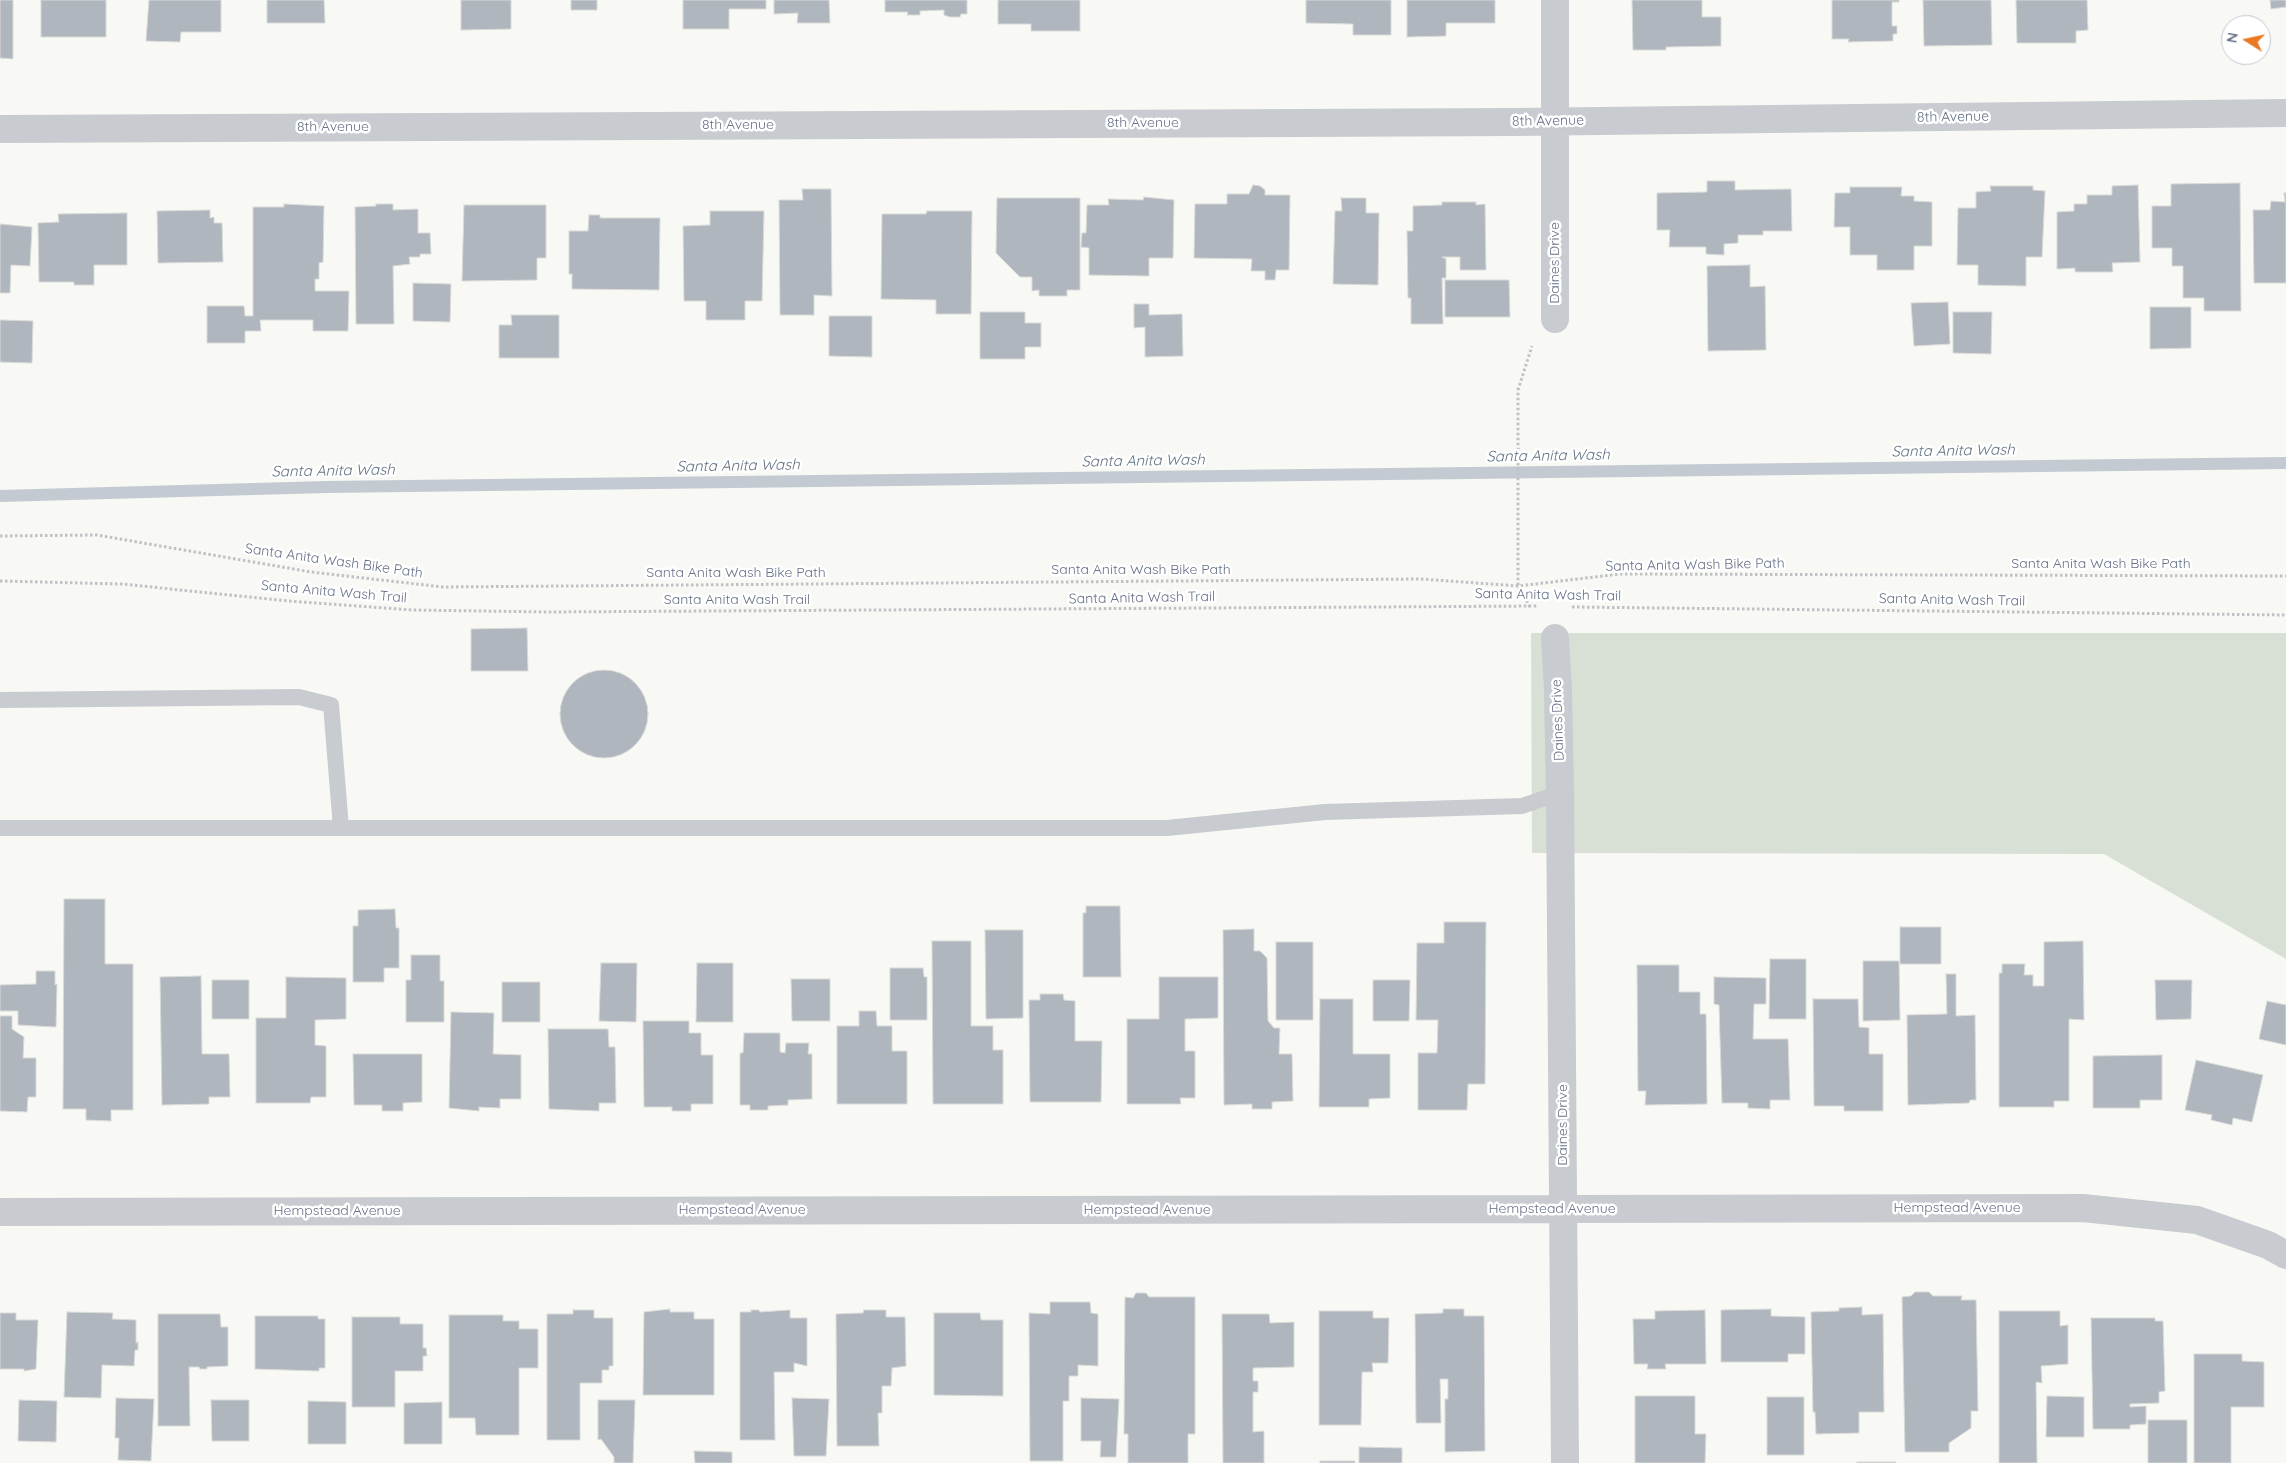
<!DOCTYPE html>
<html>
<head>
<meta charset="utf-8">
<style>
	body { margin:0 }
	#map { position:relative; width:2286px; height:1463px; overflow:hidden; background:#f8f8f5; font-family:Quicksand,sans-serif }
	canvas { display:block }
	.north { position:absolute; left:2221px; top:15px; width:50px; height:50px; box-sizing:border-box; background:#fff; border:1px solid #c2c7cf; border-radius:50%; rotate:280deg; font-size:14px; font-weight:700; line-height:20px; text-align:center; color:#667287 }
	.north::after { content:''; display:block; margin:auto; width:18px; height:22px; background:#ea7924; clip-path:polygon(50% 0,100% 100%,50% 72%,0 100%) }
</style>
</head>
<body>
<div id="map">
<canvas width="2286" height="1463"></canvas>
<div class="north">N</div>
</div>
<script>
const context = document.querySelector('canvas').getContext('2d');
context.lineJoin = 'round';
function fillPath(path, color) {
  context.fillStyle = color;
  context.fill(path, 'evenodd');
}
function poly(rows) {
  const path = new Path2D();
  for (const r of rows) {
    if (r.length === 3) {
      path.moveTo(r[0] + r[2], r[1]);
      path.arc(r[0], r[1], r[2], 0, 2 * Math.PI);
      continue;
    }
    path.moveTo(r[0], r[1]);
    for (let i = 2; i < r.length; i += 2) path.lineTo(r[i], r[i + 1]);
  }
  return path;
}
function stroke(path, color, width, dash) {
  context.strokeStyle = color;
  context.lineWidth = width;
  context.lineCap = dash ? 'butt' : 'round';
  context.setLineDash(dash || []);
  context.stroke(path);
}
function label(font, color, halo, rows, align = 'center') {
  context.font = font + ' Quicksand,sans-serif';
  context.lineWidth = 5;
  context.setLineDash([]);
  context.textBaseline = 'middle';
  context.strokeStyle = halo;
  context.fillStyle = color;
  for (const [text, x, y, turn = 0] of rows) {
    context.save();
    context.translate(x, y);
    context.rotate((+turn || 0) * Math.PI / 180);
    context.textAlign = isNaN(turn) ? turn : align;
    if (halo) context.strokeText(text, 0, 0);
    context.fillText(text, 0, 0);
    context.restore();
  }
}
fillPath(poly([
	[1531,633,2286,633,2286,959,2104,854,1532,853]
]), '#d8e0d6');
stroke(poly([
	[0,496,326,487,2286,463]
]), '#c3cad1', 12);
const building = poly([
	[0,0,13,0,13,59,0,58,0,0],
	[41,0,106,0,106,37,41,37,41,0],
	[149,0,221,0,221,32,181,32,180,42,146,41,149,0],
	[267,0,324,0,325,23,267,23,267,0],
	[461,0,511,0,511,29,461,30,461,0],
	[571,0,597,0,597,10,571,10,571,0],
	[683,0,766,0,766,9,729,9,729,29,683,29,683,0],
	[774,0,829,0,830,23,797,23,798,13,774,14,774,0],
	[885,0,967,0,967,14,961,14,960,17,950,17,944,15,944,10,920,11,920,15,907,15,908,12,885,12,885,0],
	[998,0,1080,0,1080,31,1031,31,1031,24,998,24,998,0],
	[1306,0,1391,0,1391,35,1353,35,1353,24,1306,23,1306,0],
	[1407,0,1495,0,1495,23,1446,23,1446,36,1407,37,1407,0],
	[1632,0,1702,0,1702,17,1721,17,1721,46,1666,47,1666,50,1633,50,1632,0],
	[1832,0,1899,0,1899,2,1892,2,1892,26,1897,26,1897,34,1893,34,1893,41,1848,42,1849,39,1832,39,1832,0],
	[1923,0,1991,0,1992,45,1924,46,1923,0],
	[2016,0,2087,0,2088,30,2076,31,2076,43,2017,43,2016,0],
	[2270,0,2286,0,2286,7,2271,9,2270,0],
	[1707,181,1735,181,1735,190,1791,189,1792,231,1763,231,1763,235,1738,235,1738,243,1724,244,1724,255,1706,254,1706,247,1669,247,1670,230,1657,230,1657,193,1707,192,1707,181],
	[2240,183,2241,311,2204,311,2204,298,2183,298,2183,266,2172,266,2172,248,2152,248,2152,206,2171,206,2171,184,2240,183],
	[1253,185,1260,186,1265,190,1265,195,1290,195,1289,270,1276,270,1275,280,1265,280,1265,271,1251,271,1252,259,1194,258,1195,204,1227,204,1227,194,1249,194,1253,185],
	[2138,185,2140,262,2112,263,2113,272,2075,272,2075,268,2057,269,2057,212,2074,211,2074,204,2087,204,2087,195,2112,195,2112,186,2138,185],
	[1990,186,2033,186,2033,190,2045,191,2042,257,2026,257,2026,286,1978,285,1978,265,1957,265,1958,208,1976,208,1976,192,1991,191,1990,186],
	[1850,187,1902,187,1901,196,1914,196,1914,201,1932,202,1932,246,1914,246,1914,270,1877,270,1877,255,1850,255,1850,227,1834,227,1835,193,1850,193,1850,187],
	[802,189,831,189,832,296,814,295,814,315,780,315,779,200,803,200,802,189],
	[2284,193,2286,193,2286,283,2254,283,2253,210,2270,210,2271,201,2285,202,2284,193],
	[1144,197,1174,200,1173,258,1149,258,1149,276,1089,275,1089,248,1081,247,1082,233,1086,233,1087,205,1109,205,1108,199,1143,200,1144,197],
	[997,198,1080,198,1080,290,1067,290,1067,296,1039,296,1039,290,1032,291,1032,277,1020,277,996,253,997,198],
	[1341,198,1366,198,1366,213,1379,213,1378,285,1333,284,1335,211,1342,211,1341,198],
	[1442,202,1476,202,1476,205,1485,204,1486,270,1460,270,1460,257,1442,257,1446,259,1446,278,1442,278,1443,324,1411,324,1411,298,1408,298,1407,231,1413,231,1413,206,1442,205,1442,202],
	[284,204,324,206,323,262,319,263,319,279,315,279,315,291,349,291,348,331,313,331,313,320,260,320,261,331,245,331,245,343,207,343,207,306,244,306,245,316,253,316,253,207,284,207,284,204],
	[376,204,393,204,393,210,418,209,418,233,430,233,431,254,420,254,420,257,409,257,410,264,393,266,394,324,356,324,355,207,376,206,376,204],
	[464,205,546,205,546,258,537,258,537,280,462,281,464,205],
	[210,210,210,218,214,217,214,223,222,223,223,262,158,263,157,211,210,210],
	[710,211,764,211,762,301,745,301,745,320,706,320,706,301,684,301,683,226,710,225,710,211],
	[927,211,972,211,971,314,936,314,936,300,881,299,882,214,926,214,927,211],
	[127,213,127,265,94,265,94,285,74,285,74,282,39,282,38,223,59,222,58,214,127,213],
	[589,215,600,215,600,218,660,218,659,290,572,289,572,274,569,274,569,231,588,231,589,215],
	[0,224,32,227,30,266,11,265,10,293,0,293,0,224],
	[1750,265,1750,287,1765,286,1766,350,1708,351,1707,266,1750,265],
	[1445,280,1509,280,1510,317,1445,317,1445,280],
	[413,283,451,284,450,322,413,321,413,283],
	[1948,302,1950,344,1914,346,1911,303,1948,302],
	[1134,304,1149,304,1149,315,1182,314,1183,356,1145,357,1145,327,1134,328,1134,304],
	[2150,307,2191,307,2191,348,2150,349,2150,307],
	[980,312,1025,312,1025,323,1041,323,1041,347,1025,347,1025,359,980,359,980,312],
	[1953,312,1992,312,1991,354,1953,353,1953,312],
	[511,315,559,315,559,358,499,358,499,325,512,325,511,315],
	[829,316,872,316,872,357,829,356,829,316],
	[0,320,33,321,32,363,0,362,0,320],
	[527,628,528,671,471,671,471,629,527,628],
	[604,714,44],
	[64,899,105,899,105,964,133,964,133,1110,111,1110,111,1121,86,1120,86,1109,63,1109,64,899],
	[1086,906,1120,906,1121,977,1083,977,1083,913,1086,913,1086,906],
	[395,909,396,928,399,928,399,968,384,968,384,982,353,982,353,926,358,926,358,910,395,909],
	[1444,922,1486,922,1485,1084,1468,1084,1467,1110,1418,1110,1418,1053,1437,1053,1438,1020,1416,1020,1417,943,1444,943,1444,922],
	[1900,927,1941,927,1941,964,1900,964,1900,927],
	[1254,929,1254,951,1260,951,1267,958,1268,1021,1274,1028,1280,1028,1279,1054,1292,1054,1293,1101,1272,1102,1272,1109,1252,1109,1252,1104,1224,1105,1223,930,1254,929],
	[985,930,1023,930,1023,1018,986,1019,985,930],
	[932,941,971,941,971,1026,993,1026,993,1050,1003,1050,1003,1104,933,1104,932,941],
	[2083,941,2084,1020,2069,1019,2069,1101,2054,1101,2054,1107,1999,1107,1999,973,2002,973,2002,964,2025,964,2024,975,2033,975,2033,986,2044,986,2044,942,2083,941],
	[1276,942,1313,942,1313,1020,1276,1020,1276,942],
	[411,955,440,955,440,981,444,981,444,1022,406,1022,406,980,411,980,411,955],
	[1770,959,1806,959,1806,1019,1769,1019,1770,959],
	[1863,961,1899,961,1900,1020,1863,1021,1863,961],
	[601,963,637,963,636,1022,599,1021,601,963],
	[697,963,733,963,733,1022,696,1022,697,963],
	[1637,965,1679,965,1679,992,1700,992,1700,1014,1706,1014,1707,1104,1645,1105,1646,1091,1638,1091,1637,965],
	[890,968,923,968,924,977,927,977,927,1020,890,1020,890,968],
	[36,971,55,971,55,985,57,984,56,1027,18,1025,18,1011,0,1011,0,985,36,984,36,971],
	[1946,974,1956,974,1956,1016,1975,1015,1976,1100,1970,1100,1969,1103,1908,1105,1907,1015,1947,1014,1946,974],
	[201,976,202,1054,229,1054,230,1097,209,1097,209,1104,162,1105,160,977,201,976],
	[286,977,346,978,346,1019,315,1020,315,1045,326,1046,326,1097,311,1097,310,1103,256,1103,256,1018,286,1018,286,977],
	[1159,977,1218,977,1218,1018,1185,1019,1185,1051,1195,1051,1195,1098,1180,1098,1181,1104,1127,1104,1127,1019,1159,1019,1159,977],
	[1714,977,1766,978,1766,1004,1754,1004,1753,1039,1788,1039,1790,1100,1770,1100,1770,1109,1748,1108,1748,1103,1722,1103,1719,1005,1714,1004,1714,977],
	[791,979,830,979,830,1021,792,1021,791,979],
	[212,980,249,980,249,1019,212,1019,212,980],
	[1373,980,1410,980,1409,1021,1373,1021,1373,980],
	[2155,980,2192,980,2191,1019,2156,1020,2155,980],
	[502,982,540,982,540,1022,502,1022,502,982],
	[1040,994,1063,994,1064,1000,1075,1001,1075,1041,1102,1041,1101,1102,1030,1102,1029,1000,1040,1000,1040,994],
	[1320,999,1353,999,1353,1054,1390,1054,1390,1098,1369,1099,1369,1107,1319,1107,1320,999],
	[1813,999,1858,999,1859,1027,1869,1028,1869,1054,1883,1054,1883,1111,1844,1111,1844,1106,1814,1106,1813,999],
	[2267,1001,2286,1005,2286,1045,2259,1039,2267,1001],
	[859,1011,876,1011,877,1026,892,1026,892,1051,907,1051,907,1104,837,1104,837,1026,859,1026,859,1011],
	[451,1012,494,1013,493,1054,521,1055,521,1099,500,1099,500,1108,479,1107,479,1111,449,1108,451,1012],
	[0,1016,12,1016,12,1029,24,1037,23,1058,36,1058,36,1097,28,1097,27,1112,0,1111,0,1016],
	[643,1021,689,1021,689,1033,701,1033,701,1055,713,1055,713,1104,691,1104,691,1111,672,1111,672,1107,644,1107,643,1021],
	[548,1029,608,1029,609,1047,615,1047,616,1103,599,1103,599,1111,549,1109,548,1029],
	[744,1033,780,1033,780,1052,785,1053,786,1043,809,1043,808,1054,812,1054,812,1099,788,1100,788,1105,768,1106,768,1110,750,1110,750,1105,740,1105,740,1053,743,1053,744,1033],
	[353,1054,422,1054,422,1102,403,1103,403,1111,382,1111,382,1105,354,1105,353,1054],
	[2162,1055,2162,1100,2140,1100,2140,1108,2093,1108,2093,1056,2162,1055],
	[2196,1060,2263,1075,2252,1122,2233,1118,2232,1125,2211,1120,2212,1115,2185,1110,2196,1060],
	[1915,1292,1929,1292,1933,1296,1962,1296,1961,1300,1976,1300,1978,1411,1971,1411,1971,1428,1949,1443,1949,1452,1905,1452,1902,1297,1911,1296,1915,1292],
	[1136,1293,1146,1293,1149,1297,1195,1297,1195,1434,1188,1434,1188,1463,1128,1463,1128,1434,1124,1434,1125,1297,1133,1298,1136,1293],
	[1050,1302,1090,1302,1091,1313,1098,1314,1098,1366,1078,1365,1078,1376,1069,1376,1069,1401,1063,1401,1063,1461,1030,1461,1029,1313,1050,1314,1050,1302],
	[1862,1307,1862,1315,1883,1314,1884,1412,1859,1412,1859,1433,1816,1434,1815,1412,1813,1412,1811,1312,1839,1311,1839,1308,1862,1307],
	[670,1309,670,1312,694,1312,694,1319,714,1319,714,1395,643,1395,644,1312,670,1309],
	[1443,1309,1464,1309,1464,1316,1484,1316,1485,1451,1445,1452,1445,1399,1448,1399,1448,1379,1440,1379,1441,1423,1416,1423,1415,1314,1443,1313,1443,1309],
	[1771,1309,1771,1316,1805,1317,1805,1354,1788,1354,1788,1362,1721,1362,1721,1310,1771,1309],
	[573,1310,594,1310,594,1318,613,1318,613,1366,609,1366,609,1370,602,1370,602,1383,580,1383,580,1440,547,1440,547,1314,573,1314,573,1310],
	[751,1310,759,1310,760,1312,790,1310,790,1318,807,1318,807,1366,794,1363,794,1372,774,1372,775,1440,740,1440,740,1312,751,1312,751,1310],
	[864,1310,886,1310,886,1317,905,1317,906,1366,892,1368,891,1386,882,1386,882,1413,878,1413,879,1446,837,1446,836,1314,863,1313,864,1310],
	[1705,1310,1706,1364,1665,1364,1666,1369,1647,1369,1648,1364,1634,1364,1633,1319,1655,1319,1655,1311,1705,1310],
	[1319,1311,1373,1311,1373,1318,1389,1318,1388,1363,1372,1363,1373,1372,1362,1372,1361,1425,1319,1425,1319,1311],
	[1999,1311,2060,1311,2060,1326,2068,1325,2068,1364,2041,1366,2042,1383,2036,1382,2037,1463,1999,1463,1999,1311],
	[67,1312,113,1313,112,1319,136,1320,136,1343,138,1342,138,1350,135,1350,134,1366,102,1365,101,1398,64,1397,67,1312],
	[0,1313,16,1313,16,1320,38,1320,36,1369,24,1371,24,1369,0,1369,0,1313],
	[934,1313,980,1313,981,1320,1003,1320,1003,1396,934,1395,934,1313],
	[158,1314,220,1314,221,1327,228,1327,228,1366,207,1367,207,1369,200,1369,199,1367,189,1367,190,1426,158,1426,158,1314],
	[1222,1314,1269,1314,1270,1323,1294,1322,1294,1367,1253,1368,1253,1381,1258,1381,1258,1392,1253,1392,1253,1432,1264,1431,1264,1463,1223,1463,1222,1314],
	[449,1315,503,1315,503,1321,519,1321,519,1329,538,1329,538,1368,519,1368,519,1435,476,1435,475,1418,449,1418,449,1315],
	[255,1316,318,1316,318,1319,325,1319,325,1368,319,1368,319,1371,255,1369,255,1316],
	[352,1317,400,1317,400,1324,423,1324,423,1348,426,1348,427,1356,423,1356,423,1371,395,1371,395,1407,352,1407,352,1317],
	[2091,1318,2155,1318,2155,1321,2163,1321,2165,1391,2159,1392,2159,1403,2130,1404,2130,1407,2146,1406,2146,1424,2130,1425,2130,1429,2093,1429,2091,1318],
	[2194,1354,2242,1354,2242,1361,2264,1362,2264,1407,2231,1407,2231,1463,2194,1463,2194,1354],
	[1635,1396,1695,1396,1695,1434,1706,1434,1705,1463,1635,1463,1635,1396],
	[2047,1396,2084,1397,2084,1437,2046,1437,2047,1396],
	[1767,1397,1804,1397,1804,1455,1767,1455,1767,1397],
	[116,1398,154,1399,151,1461,118,1460,119,1438,115,1438,116,1398],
	[792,1398,829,1399,826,1456,794,1456,792,1398],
	[1081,1398,1119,1399,1116,1457,1100,1457,1101,1441,1081,1441,1081,1398],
	[19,1400,57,1401,56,1442,18,1441,19,1400],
	[211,1400,249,1400,249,1441,212,1441,211,1400],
	[598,1400,635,1400,633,1463,614,1463,614,1457,601,1439,598,1440,598,1400],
	[308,1401,346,1402,346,1444,308,1444,308,1401],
	[442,1402,442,1444,404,1444,404,1403,442,1402],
	[2148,1420,2187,1420,2187,1463,2148,1463,2148,1420],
	[1359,1447,1402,1448,1402,1463,1359,1463,1359,1447],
	[694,1451,732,1452,732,1463,695,1463,694,1451],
	[1320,1461,1355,1461,1355,1463,1320,1463,1320,1461],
	[1857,1462,1896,1462,1896,1463,1857,1463,1857,1462]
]);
fillPath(building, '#b0b6bd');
stroke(building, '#d9dad8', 1);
stroke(poly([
	[0,536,97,535,311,572,443,587,1421,579,1518,586,1620,574,2286,576],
	[0,581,122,584,288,601,412,610,548,612,1538,606],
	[1530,607,1518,586,1518,390,1532,346],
	[1572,607,2286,615]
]), '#bfc1c4', 3, [2.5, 2.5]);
stroke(poly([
	[0,700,299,697,331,705,341,828],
	[0,828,1167,828,1325,812,1522,806,1560,793]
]), '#c8cbcf', 16);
stroke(poly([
	[1555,0,1555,319],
	[0,129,1514,122,2286,113],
	[1555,638,1558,690,1560,793,1565,1463],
	[0,1212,2083,1208,2197,1220,2268,1245,2286,1255]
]), '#c8cbcf', 28);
label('14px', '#667287', '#fff', [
	["8th Avenue",1953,117,-1],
	["8th Avenue",1548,121,-1],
	["8th Avenue",1143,123],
	["8th Avenue",738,125],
	["8th Avenue",333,127],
	["Daines Drive",1555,263,-90],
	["Santa Anita Wash Bike Path",334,561,8],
	["Santa Anita Wash Bike Path",2101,564],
	["Santa Anita Wash Bike Path",1695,565,-1],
	["Santa Anita Wash Bike Path",1141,570],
	["Santa Anita Wash Bike Path",736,573],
	["Santa Anita Wash Trail",334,592,5],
	["Santa Anita Wash Trail",1548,595,1],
	["Santa Anita Wash Trail",1142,598,-1],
	["Santa Anita Wash Trail",737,600],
	["Santa Anita Wash Trail",1952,600,1],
	["Daines Drive",1558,720,-92],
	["Daines Drive",1563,1125,-90],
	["Hempstead Avenue",1957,1208],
	["Hempstead Avenue",1552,1209],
	["Hempstead Avenue",742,1210],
	["Hempstead Avenue",1147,1210],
	["Hempstead Avenue",337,1211]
]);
label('italic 15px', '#627383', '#fff', [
	["Santa Anita Wash",1953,451,-1],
	["Santa Anita Wash",1548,456,-1],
	["Santa Anita Wash",1143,461,-1],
	["Santa Anita Wash",738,466,-1],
	["Santa Anita Wash",333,471,-1]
]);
</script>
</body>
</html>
